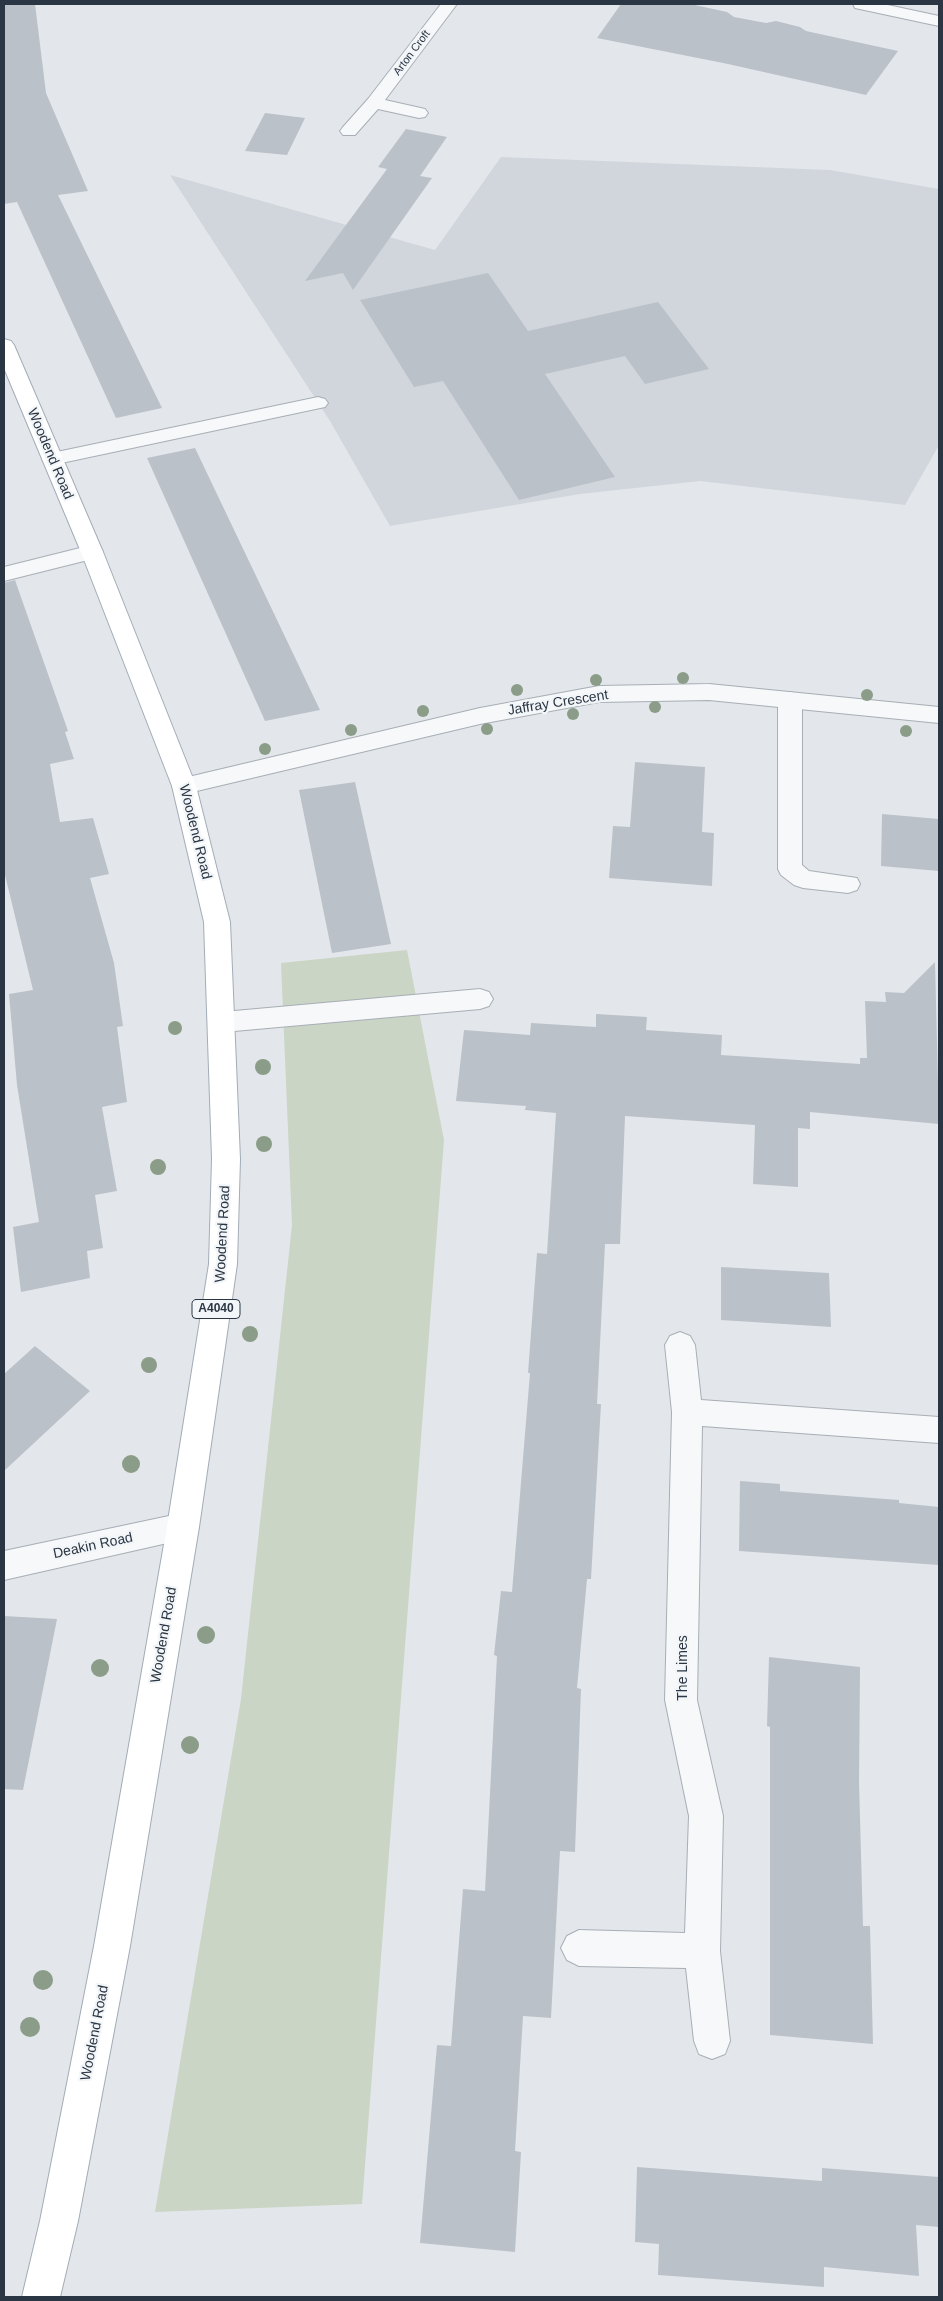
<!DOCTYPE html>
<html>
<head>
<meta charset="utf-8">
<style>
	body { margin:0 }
	#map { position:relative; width:943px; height:2301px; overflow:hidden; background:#e3e7eb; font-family:Arial,sans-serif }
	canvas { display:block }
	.frame { position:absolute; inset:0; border:5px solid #2b3644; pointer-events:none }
</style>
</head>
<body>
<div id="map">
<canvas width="943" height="2301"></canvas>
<div class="frame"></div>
</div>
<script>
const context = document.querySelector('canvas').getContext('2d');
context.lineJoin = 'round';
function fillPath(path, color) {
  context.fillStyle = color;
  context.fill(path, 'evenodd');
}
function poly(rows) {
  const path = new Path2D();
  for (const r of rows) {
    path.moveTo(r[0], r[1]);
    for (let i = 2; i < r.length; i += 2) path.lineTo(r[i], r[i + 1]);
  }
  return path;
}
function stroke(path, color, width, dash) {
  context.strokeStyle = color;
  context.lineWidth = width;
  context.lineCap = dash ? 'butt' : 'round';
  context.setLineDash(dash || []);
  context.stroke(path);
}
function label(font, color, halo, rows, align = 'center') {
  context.font = font + ' Arial,sans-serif';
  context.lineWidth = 4.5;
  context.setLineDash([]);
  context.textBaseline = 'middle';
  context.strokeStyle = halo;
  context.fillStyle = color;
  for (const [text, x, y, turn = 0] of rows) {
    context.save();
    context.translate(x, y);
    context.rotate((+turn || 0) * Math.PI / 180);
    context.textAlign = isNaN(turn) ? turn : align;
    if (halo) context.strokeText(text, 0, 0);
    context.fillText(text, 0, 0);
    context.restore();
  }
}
fillPath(poly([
	[501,157,830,170,939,189,939,445,905,505,700,481,580,494,390,526,330,421,170,175,435,250]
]), '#d1d6dd');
fillPath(poly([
	[407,950,444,1140,362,2204,155,2212,241,1699,292,1225,281,963]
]), '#cad5c5');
fillPath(poly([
	[4,4,35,4,46,93,88,191,58,195,162,408,116,418,17,202,4,204],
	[621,4,690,4,727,12,734,17,766,23,776,21,800,27,806,31,898,51,866,95,728,64,597,38],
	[265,113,305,118,287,155,245,151],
	[406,129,447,137,420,176,432,178,353,290,343,273,305,281,387,169,378,167],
	[488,273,528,331,658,302,709,369,645,384,625,356,545,374,615,477,519,500,443,381,414,387,360,300],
	[195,448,320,710,265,721,147,458],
	[15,580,68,731,65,732,74,759,50,764,60,822,93,818,109,874,90,878,114,963,123,1026,117,1027,127,1102,102,1107,117,1191,95,1195,103,1248,87,1251,90,1278,21,1292,13,1227,39,1222,17,1085,9,994,33,990,4,871,4,583],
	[635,762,705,767,702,832,714,833,712,886,609,878,613,826,630,827],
	[355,782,391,944,332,953,299,790],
	[882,814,939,819,939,871,881,866],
	[935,962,939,1124,810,1112,810,1129,798,1128,798,1187,753,1184,755,1125,625,1116,620,1244,605,1244,597,1404,601,1404,591,1579,587,1579,577,1688,581,1689,575,1852,560,1851,551,2018,523,2016,515,2151,521,2152,515,2252,420,2243,437,2045,451,2046,463,1889,485,1891,497,1656,494,1655,501,1591,512,1592,530,1373,528,1373,537,1253,547,1254,556,1113,525,1110,526,1106,456,1101,464,1030,530,1035,531,1023,596,1027,596,1014,647,1017,646,1030,722,1035,721,1055,860,1064,860,1058,867,1058,865,1001,886,1002,885,992,904,993],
	[721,1267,829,1273,831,1327,721,1320],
	[35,1346,90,1391,4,1471,4,1374],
	[740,1481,780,1484,780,1491,899,1500,899,1503,939,1507,939,1565,739,1551],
	[4,1616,57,1619,23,1790,4,1789],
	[769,1657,860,1667,859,1782,863,1926,870,1926,873,2044,770,2035,770,1727,767,1726],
	[637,2167,822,2181,822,2168,939,2177,939,2227,916,2225,919,2276,824,2267,824,2287,658,2275,659,2244,635,2242]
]), '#bbc1c9');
const service = poly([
	[318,397,325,399,328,403,325,407,52,465,45,464,42,459,45,454,52,453,318,397],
	[790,692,798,694,802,700,802,865,809,871,857,878,860,884,857,890,848,893,803,888,794,885,781,875,778,869,778,700,782,694,790,692]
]);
const minor = poly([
	[441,4,457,4,385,100,425,109,428,113,425,117,419,118,378,109,355,135,343,135,340,131,343,127,368,99,441,4],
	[92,545,100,547,103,552,100,557,4,581,4,567,92,545],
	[709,684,939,707,939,723,709,700,599,702,480,724,184,794,176,792,172,786,176,780,184,778,480,708,599,686,709,684],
	[480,989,489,992,493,999,489,1006,480,1009,223,1032,214,1029,210,1022,214,1015,223,1012,480,989],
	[680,1332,690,1336,695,1345,701,1400,939,1417,939,1443,702,1426,697,1700,723,1816,720,1951,730,2041,725,2054,712,2059,699,2054,694,2041,686,1968,579,1966,567,1960,561,1948,567,1936,579,1930,685,1933,689,1816,665,1700,672,1412,665,1345,670,1336,680,1332],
	[183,1513,194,1517,199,1527,194,1537,4,1580,4,1551,183,1513]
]);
const tertiary = poly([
	[853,4,883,4,939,16,939,26,855,8,853,4]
]);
const primary = poly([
	[4,339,11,341,14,345,103,552,196,786,230,922,240,1159,237,1264,199,1527,130,1946,78,2221,60,2297,22,2297,40,2221,94,1946,167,1527,209,1264,212,1159,204,922,172,786,81,552,4,368,4,339]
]);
stroke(service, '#a8aeb6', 2);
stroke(minor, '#a8aeb6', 2);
stroke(tertiary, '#a8aeb6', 2);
stroke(primary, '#a3acb7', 2);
fillPath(service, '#f6f8f9');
fillPath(minor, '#f6f8f9');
fillPath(tertiary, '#f6f8f9');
fillPath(primary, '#fff');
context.fillStyle = '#8b9d89';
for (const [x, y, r] of [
	[683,678,6],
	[596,680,6],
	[517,690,6],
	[867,695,6],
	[655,707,6],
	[423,711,6],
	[573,714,6],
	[487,729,6],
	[351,730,6],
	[906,731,6],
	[265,749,6],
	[175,1028,7],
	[263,1067,8],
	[264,1144,8],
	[158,1167,8],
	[250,1334,8],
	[149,1365,8],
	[131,1464,9],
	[206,1635,9],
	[100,1668,9],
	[190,1745,9],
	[43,1980,10],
	[30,2027,10]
]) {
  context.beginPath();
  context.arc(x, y, r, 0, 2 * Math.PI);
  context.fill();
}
label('11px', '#2b3644', '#f3f6f8', [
	["Arton Croft",412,53,-53]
]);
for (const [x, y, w] of [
	[216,1309,48]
]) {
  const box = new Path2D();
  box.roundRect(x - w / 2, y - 9.5, w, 19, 4);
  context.fillStyle = '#f3f6f8';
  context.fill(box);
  stroke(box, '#2b3644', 1);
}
label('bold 12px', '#2b3644', null, [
	["A4040",216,1309]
]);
label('14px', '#2b3644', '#f3f6f8', [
	["Woodend Road",50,454,67],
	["Jaffray Crescent",558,703,-9],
	["Woodend Road",195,832,76],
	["Woodend Road",223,1234,-87],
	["Deakin Road",93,1546,-12],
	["Woodend Road",164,1635,-80],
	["The Limes",683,1668,-90],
	["Woodend Road",95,2033,-79]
]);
</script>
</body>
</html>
